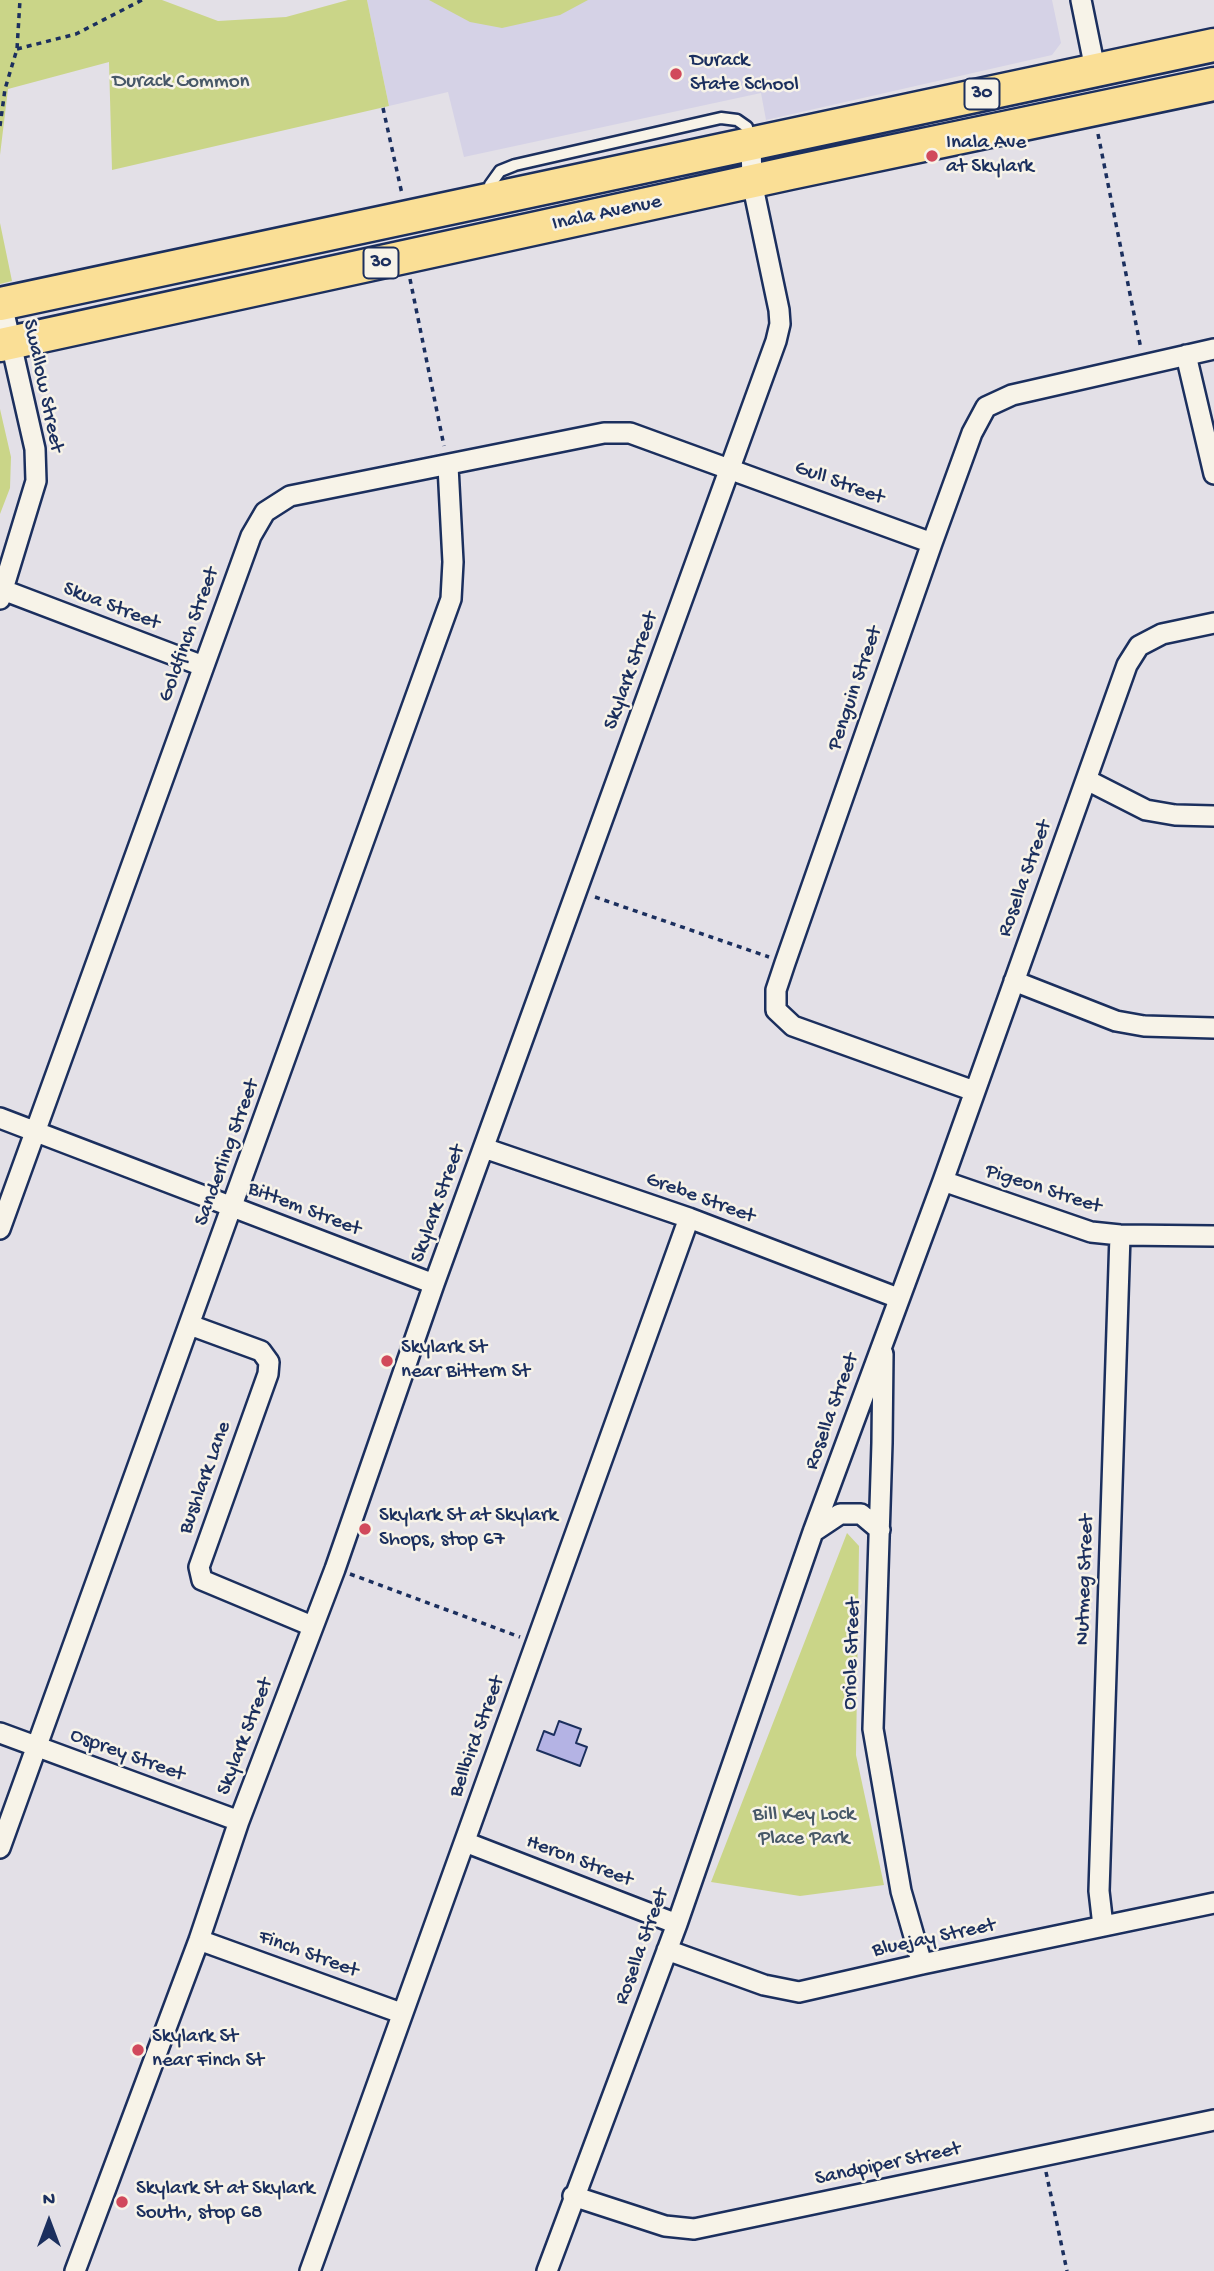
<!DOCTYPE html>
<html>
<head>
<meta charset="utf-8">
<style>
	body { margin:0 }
	#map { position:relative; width:1214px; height:2271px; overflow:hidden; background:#e3e0e7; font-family:"Gochi Hand",sans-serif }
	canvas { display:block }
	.north { position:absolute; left:14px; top:2187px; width:70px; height:70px; -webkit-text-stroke:5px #f7f3e8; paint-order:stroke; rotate:0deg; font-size:19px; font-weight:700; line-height:28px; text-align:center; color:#1b2f5e }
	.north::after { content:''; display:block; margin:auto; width:24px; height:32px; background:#1b2f5e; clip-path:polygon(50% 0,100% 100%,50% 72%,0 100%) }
</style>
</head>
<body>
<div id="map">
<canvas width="1214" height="2271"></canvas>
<div class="north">N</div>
</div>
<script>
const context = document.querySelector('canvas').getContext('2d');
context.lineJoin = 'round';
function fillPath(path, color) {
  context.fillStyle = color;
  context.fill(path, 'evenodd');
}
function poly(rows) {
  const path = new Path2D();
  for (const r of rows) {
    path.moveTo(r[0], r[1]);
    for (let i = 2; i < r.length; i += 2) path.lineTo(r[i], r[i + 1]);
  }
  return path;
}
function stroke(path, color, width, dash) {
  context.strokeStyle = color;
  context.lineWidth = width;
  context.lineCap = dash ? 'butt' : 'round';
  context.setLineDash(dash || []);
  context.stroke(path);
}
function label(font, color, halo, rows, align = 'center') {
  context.font = font + ' "Gochi Hand",sans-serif';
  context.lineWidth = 5;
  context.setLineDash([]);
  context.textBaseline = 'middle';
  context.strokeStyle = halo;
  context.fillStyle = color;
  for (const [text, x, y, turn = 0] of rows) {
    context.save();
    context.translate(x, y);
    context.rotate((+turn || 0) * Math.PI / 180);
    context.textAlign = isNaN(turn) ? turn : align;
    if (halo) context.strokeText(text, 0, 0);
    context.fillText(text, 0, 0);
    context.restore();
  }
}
fillPath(poly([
	[367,0,1052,0,1061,43,1052,55,766,120,761,93,464,157,448,92,389,106]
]), '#d5d2e6');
fillPath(poly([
	[0,0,162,0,218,21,286,17,348,0,367,0,389,106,112,170,109,62,8,89,0,155],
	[429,0,588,0,560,15,502,28,470,22],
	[0,223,12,281,0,284],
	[0,409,11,457,10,488,0,514],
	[847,1533,859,1546,856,1755,884,1885,800,1896,711,1882]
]), '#cad588');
const building = poly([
	[559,1721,581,1729,576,1743,587,1747,580,1766,537,1750,544,1731,554,1735,559,1721]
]);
fillPath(building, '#b4b3e4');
stroke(building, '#1b2f5e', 2);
const service = poly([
	[490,195,490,185,500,171,515,165,721,118,737,120,747,127,750,140]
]);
const minor = poly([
	[1081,0,1095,69],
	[1186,355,1214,474],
	[3,590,203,666],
	[0,599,36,481,35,449,2,304],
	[1087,780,1146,810,1175,815,1214,816],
	[1014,981,1116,1021,1144,1026,1214,1028],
	[974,1091,793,1026,776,1010,776,990,785,963,932,543,972,433,986,407,1012,395,1214,349],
	[0,1118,434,1284],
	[484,1148,689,1218,898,1298],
	[943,1181,1091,1232,1120,1235,1214,1236],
	[0,1229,251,536,265,512,290,496,604,433,630,433,932,543],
	[190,1325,261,1351,269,1362,268,1374,199,1567,202,1580,312,1626],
	[883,1354,882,1443,873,1729,901,1891,922,1964],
	[813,1532,840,1514,861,1514,880,1530],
	[0,1733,239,1821],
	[465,1842,677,1924],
	[0,1848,451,599,453,562,448,466],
	[1103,1926,1099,1891,1120,1235],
	[199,1940,401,2013],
	[667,1950,764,1985,799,1992,922,1964,1214,1903],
	[573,2196,665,2226,694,2229,1214,2120],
	[75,2271,199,1940,239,1821,335,1569,434,1284,776,341,780,324,779,310,752,182,751,144],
	[310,2271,689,1218],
	[547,2271,677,1924,813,1532,943,1181,1127,665,1139,646,1162,634,1214,623]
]);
const primary = poly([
	[0,304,1214,45],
	[0,345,790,173,1214,84]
]);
stroke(service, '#1b2f5e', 15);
stroke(minor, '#1b2f5e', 24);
stroke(primary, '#1b2f5e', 37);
stroke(poly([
	[17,49,76,34,142,0],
	[383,108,402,194],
	[0,126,5,89,17,49,20,0],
	[1098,134,1141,349],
	[410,279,444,446],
	[595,897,769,957],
	[350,1574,520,1637],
	[1046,2172,1067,2271]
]), '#1b2f5e', 3.5, [5, 5]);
stroke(service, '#f7f3e8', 10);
stroke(minor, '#f7f3e8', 19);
stroke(primary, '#fadf96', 32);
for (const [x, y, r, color] of [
	[676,74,7,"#d1495b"],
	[932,156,7,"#d1495b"],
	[387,1361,7,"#d1495b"],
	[365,1529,7,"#d1495b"],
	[138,2050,7,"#d1495b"],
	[122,2202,7,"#d1495b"]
]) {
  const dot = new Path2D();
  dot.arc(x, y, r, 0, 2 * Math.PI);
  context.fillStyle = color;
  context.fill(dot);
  stroke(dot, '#f7f3e8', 2.5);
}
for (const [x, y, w] of [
	[982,94,35],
	[381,263,35]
]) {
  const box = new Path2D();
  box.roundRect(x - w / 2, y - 15.5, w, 31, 5);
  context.fillStyle = '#f7f3e8';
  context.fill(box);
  stroke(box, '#1b2f5e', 2);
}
label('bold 19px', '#1b2f5e', null, [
	["30",982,94],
	["30",381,263]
]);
label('21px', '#1b2f5e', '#f7f3e8', [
	["Durack",690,62],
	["State School",690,86],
	["Inala Ave",946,144],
	["at Skylark",946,168],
	["Skylark St",401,1349],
	["near Bittern St",401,1373],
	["Skylark St at Skylark",379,1517],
	["Shops, stop 67",379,1541],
	["Skylark St",152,2038],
	["near Finch St",152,2062],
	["Skylark St at Skylark",136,2190],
	["South, stop 68",136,2214]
], 'left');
label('21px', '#475868', '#f7f3e8', [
	["Durack Common",181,83],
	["Bill Key Lock",804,1816],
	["Place Park",804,1840]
]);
label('21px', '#1b2f5e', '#f7f3e8', [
	["Inala Avenue",607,214,-12],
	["Swallow Street",42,386,78],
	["Gull Street",839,484,20],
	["Skua Street",111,607,21],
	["Goldfinch Street",190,635,-70],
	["Skylark Street",632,671,-70],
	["Penguin Street",856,689,-71],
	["Rosella Street",1026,879,-70],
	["Sanderling Street",228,1153,-70],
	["Pigeon Street",1043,1190,18],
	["Grebe Street",700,1199,20],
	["Skylark Street",439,1204,-70],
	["Bittem Street",304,1210,21],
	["Rosella Street",833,1412,-70],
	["Bushlark Lane",206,1478,-70],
	["Nutmeg Street",1086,1580,-88],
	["Oriole Street",853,1654,-88],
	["Skylark Street",246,1737,-69],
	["Bellbird Street",478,1737,-70],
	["Osprey Street",127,1756,20],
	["Heron Street",579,1862,21],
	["Bluejay Street",934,1939,-12],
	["Rosella Street",643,1947,-70],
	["Finch Street",308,1955,20],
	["Sandpiper Street",888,2165,-12]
]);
</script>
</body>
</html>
